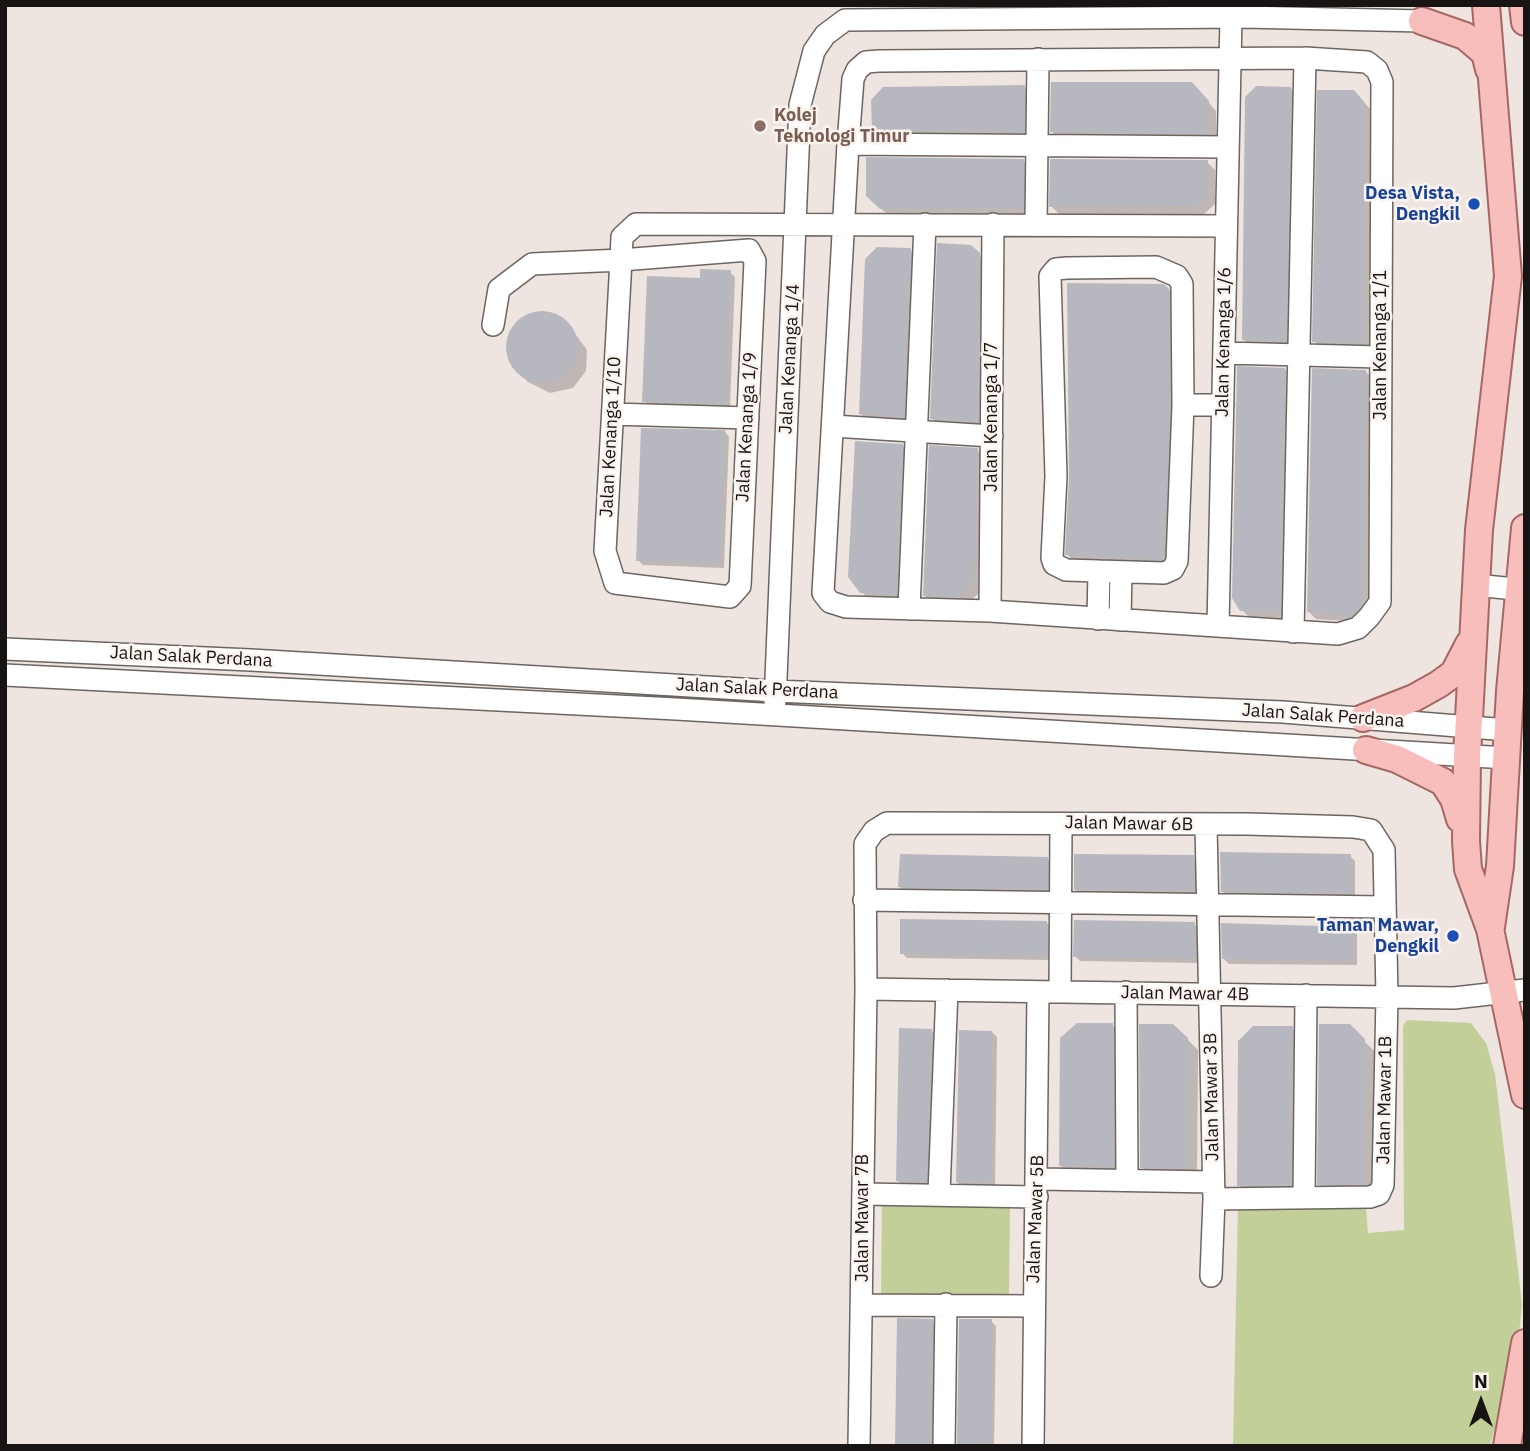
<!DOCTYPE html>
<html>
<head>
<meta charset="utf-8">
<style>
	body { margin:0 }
	#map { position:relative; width:1530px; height:1451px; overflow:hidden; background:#eee5e0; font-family:"IBM Plex Sans",sans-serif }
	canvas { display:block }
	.frame { position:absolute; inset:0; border:7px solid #171413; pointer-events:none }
	.north { position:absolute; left:1446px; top:1367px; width:70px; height:70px; -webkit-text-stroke:5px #fbf3ed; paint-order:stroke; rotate:0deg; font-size:19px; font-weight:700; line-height:28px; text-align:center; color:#171413 }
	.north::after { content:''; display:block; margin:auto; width:24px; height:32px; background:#171413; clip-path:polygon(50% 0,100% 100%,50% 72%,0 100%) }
</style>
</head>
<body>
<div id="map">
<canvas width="1530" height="1451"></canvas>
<div class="frame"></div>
<div class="north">N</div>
</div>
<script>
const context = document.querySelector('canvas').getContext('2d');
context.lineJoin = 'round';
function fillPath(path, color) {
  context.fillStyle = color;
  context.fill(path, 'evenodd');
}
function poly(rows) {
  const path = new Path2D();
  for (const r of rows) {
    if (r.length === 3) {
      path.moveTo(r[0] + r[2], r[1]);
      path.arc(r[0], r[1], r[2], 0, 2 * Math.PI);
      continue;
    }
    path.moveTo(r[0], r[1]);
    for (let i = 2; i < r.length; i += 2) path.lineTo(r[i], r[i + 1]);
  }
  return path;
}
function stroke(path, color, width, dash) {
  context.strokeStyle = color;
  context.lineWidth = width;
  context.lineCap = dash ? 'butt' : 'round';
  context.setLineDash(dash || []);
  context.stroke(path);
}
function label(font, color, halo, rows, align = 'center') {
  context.font = font + ' "IBM Plex Sans",sans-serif';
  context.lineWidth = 5;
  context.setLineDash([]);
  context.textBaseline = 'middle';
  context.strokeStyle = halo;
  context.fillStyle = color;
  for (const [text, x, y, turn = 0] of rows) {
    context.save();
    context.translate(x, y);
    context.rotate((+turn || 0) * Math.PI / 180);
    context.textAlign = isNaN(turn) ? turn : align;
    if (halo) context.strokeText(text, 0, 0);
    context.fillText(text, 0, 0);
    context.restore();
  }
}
fillPath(poly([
	[1407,1020,1471,1023,1486,1043,1495,1074,1522,1304,1518,1344,1490,1446,1233,1446,1238,1205,1366,1207,1368,1233,1404,1230,1403,1026],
	[882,1200,1010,1204,1009,1294,881,1294]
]), '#c2cf98');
fillPath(poly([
	[1024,87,1032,95,1031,139,881,138,873,130],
	[1291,88,1298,96,1293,349,1252,347,1244,340],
	[1199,92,1216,111,1216,141,1060,140,1052,132],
	[1362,100,1373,112,1370,351,1322,349,1314,341],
	[1023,160,1031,168,1030,215,889,216,868,196],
	[1207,162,1215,170,1215,204,1204,214,1059,214,1051,206],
	[970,247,987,263,985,429,940,426,932,418],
	[910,250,918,258,911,424,869,422,861,414],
	[730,272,735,277,730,408,649,406,644,401,701,280],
	[1167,288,1184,304,1179,574,1083,571,1067,554],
	[544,313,554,315,571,328,587,350,586,371,573,388,550,393,528,382,517,371,507,349,508,338,522,319],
	[1285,369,1292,377,1287,619,1250,618,1242,610],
	[1365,371,1373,379,1370,611,1361,622,1316,619,1308,611],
	[725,432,729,437,724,568,643,565,638,560],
	[902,445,910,453,904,602,870,601,862,592],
	[977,450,985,458,980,592,967,604,932,603,924,595],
	[1350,856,1355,861,1355,898,1227,896,1222,891],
	[1193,857,1198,862,1198,895,1080,894,1075,889],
	[1047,858,1052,863,1052,893,904,892,900,887],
	[1047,923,1051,928,1051,960,907,958,902,953],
	[1194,924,1199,929,1200,963,1080,961,1075,956],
	[1352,929,1357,934,1357,965,1229,964,1224,959],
	[1112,1025,1123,1035,1124,1177,1072,1176,1061,1166],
	[1349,1026,1375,1052,1373,1194,1330,1195,1319,1184],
	[1292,1028,1303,1038,1301,1195,1250,1196,1239,1185],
	[932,1031,936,1035,931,1186,903,1186,898,1181],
	[992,1032,997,1037,995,1187,962,1187,957,1182],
	[1187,1039,1198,1050,1197,1178,1153,1178,1142,1167],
	[932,1320,937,1325,934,1446,896,1446],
	[991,1321,996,1326,994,1446,957,1446]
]), '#0003');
fillPath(poly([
	[1051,82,1192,82,1209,101,1208,134,1050,132],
	[1025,85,1024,132,872,131,871,100,883,87],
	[1256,86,1291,87,1286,341,1242,340,1245,97],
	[1317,90,1354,90,1365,103,1363,343,1312,342],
	[866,157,1024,159,1023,208,880,209,866,196],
	[1050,159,1208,160,1208,196,1196,206,1049,207],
	[937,243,971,245,980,253,978,422,930,419],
	[877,247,911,248,904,417,859,414,865,259],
	[700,269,731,270,726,404,642,402,647,276,700,278],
	[1067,283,1163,284,1169,288,1170,405,1164,558,1161,560,1065,555,1069,476],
	[542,347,36],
	[1237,366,1285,368,1280,612,1240,611,1232,598],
	[1312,368,1366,370,1363,602,1353,615,1307,612],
	[641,428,725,430,720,563,636,561],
	[855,441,903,444,896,595,860,593,848,577],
	[929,445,978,448,973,584,958,597,923,596],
	[1220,852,1351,854,1351,893,1221,892],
	[900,854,1048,857,1047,889,898,887],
	[1074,854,1194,855,1194,890,1074,890],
	[900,919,1047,921,1047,956,900,954],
	[1074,920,1195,922,1196,959,1073,957],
	[1221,923,1353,927,1353,961,1222,959],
	[1077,1023,1113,1023,1114,1167,1059,1166,1060,1038],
	[1139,1024,1173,1024,1188,1038,1187,1168,1140,1168],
	[1319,1024,1350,1024,1365,1039,1363,1184,1317,1185],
	[1253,1026,1293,1026,1291,1185,1237,1186,1238,1041],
	[899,1028,932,1029,926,1182,896,1181],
	[959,1030,992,1031,990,1183,956,1182],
	[897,1318,933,1319,930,1446,895,1446],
	[959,1319,992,1319,990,1446,957,1446]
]), '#b7b7bf');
const minor = poly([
	[1305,58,1367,62,1377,70,1382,82,1380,602,1369,617,1358,628,1338,634,990,611,846,607,830,602,823,593,848,144,853,79,857,70,866,62,879,61,1305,58],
	[848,144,1227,147],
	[1036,224,1038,59],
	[1156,267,1177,276,1182,284,1183,405,1177,561,1173,569,1164,573,1066,570,1054,564,1052,558,1056,476,1050,276,1056,269,1067,268,1156,267],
	[493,325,499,289,532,264,621,260,749,250,755,261,740,586,730,597,615,583,605,551,621,260,622,237,636,224,1226,226],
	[1224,353,1380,357],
	[1183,405,1223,405],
	[613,414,748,418],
	[833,426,992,436],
	[1475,585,1525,590],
	[909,609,925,224],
	[990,611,993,224],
	[1098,619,1099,571],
	[1120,620,1121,572],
	[1218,626,1231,17],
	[1293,632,1305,58],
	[5,649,251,660,775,691,1283,712,1508,730],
	[5,675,676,709,1507,758],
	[775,702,800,105,814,51,825,35,845,20,1244,17,1422,21],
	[1206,825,1214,1199,1211,1276],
	[864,900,1385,907],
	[866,989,1454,998,1525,990],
	[1060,992,1061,824],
	[1126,992,1127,1180],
	[1038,1179,1213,1182],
	[939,1193,947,990],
	[863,1194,1037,1197],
	[1304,1197,1306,995],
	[863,1305,1033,1306],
	[859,1446,866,989,865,844,874,831,887,823,1247,824,1353,827,1371,830,1384,850,1387,997,1383,1185,1379,1194,1370,1197,1214,1199],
	[944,1446,946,1304],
	[1033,1446,1038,992]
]);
const major = poly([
	[1486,5,1508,276,1479,530,1467,756,1466,841,1468,869,1490,929,1525,1095],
	[1523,5,1525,22],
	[1422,21,1465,36,1485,53,1489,69],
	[1363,718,1414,698,1439,684,1454,673,1469,644],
	[1366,750,1397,759,1443,782,1454,799,1460,819],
	[1491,927,1500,866,1510,691,1525,528],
	[1507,1446,1525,1343]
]);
stroke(minor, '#6c6560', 24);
stroke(major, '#a66764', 30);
stroke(minor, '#fff', 21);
stroke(major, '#f8bebc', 26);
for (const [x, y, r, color] of [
	[760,126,7,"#8d6e63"],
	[1474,204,7,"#1a4fb4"],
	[1453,936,7,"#1a4fb4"]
]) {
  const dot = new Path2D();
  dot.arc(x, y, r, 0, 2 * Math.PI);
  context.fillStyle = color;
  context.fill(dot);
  stroke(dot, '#fbf3ed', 2.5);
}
label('bold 18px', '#785e54', '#fbf3ed', [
	["Kolej",774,116],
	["Teknologi Timur",774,137]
], 'left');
label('bold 18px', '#164399', '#fbf3ed', [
	["Desa Vista,",1460,194],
	["Dengkil",1460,215],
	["Taman Mawar,",1439,926],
	["Dengkil",1439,947]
], 'right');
label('18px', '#171413', '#fbf3ed', [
	["Jalan Kenanga 1/6",1224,342,-89],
	["Jalan Kenanga 1/1",1381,345,-90],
	["Jalan Kenanga 1/4",790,359,-87],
	["Jalan Kenanga 1/7",992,417,-90],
	["Jalan Kenanga 1/9",747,427,-87],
	["Jalan Kenanga 1/10",611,437,-87],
	["Jalan Salak Perdana",191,657,3],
	["Jalan Salak Perdana",757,689,3],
	["Jalan Salak Perdana",1323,716,4],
	["Jalan Mawar 6B",1129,824,1],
	["Jalan Mawar 4B",1185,994,1],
	["Jalan Mawar 3B",1212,1097,-91],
	["Jalan Mawar 1B",1385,1100,-89],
	["Jalan Mawar 7B",863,1218,-90],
	["Jalan Mawar 5B",1036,1219,-88]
]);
</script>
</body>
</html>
